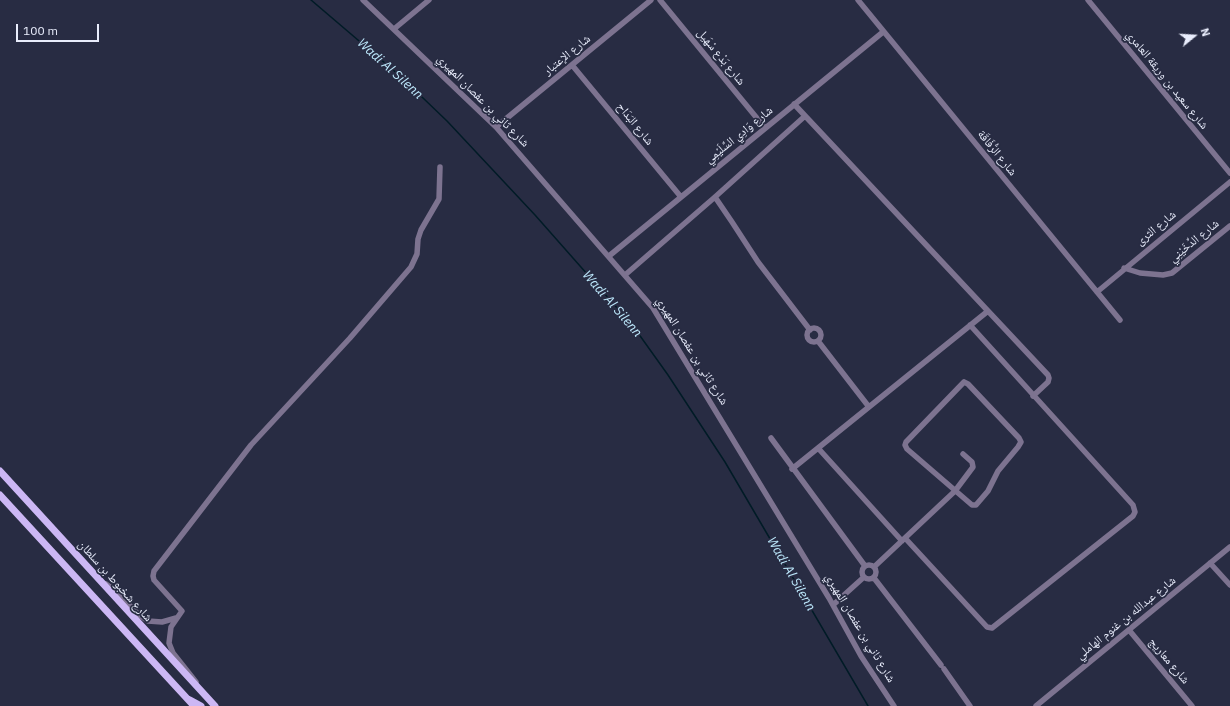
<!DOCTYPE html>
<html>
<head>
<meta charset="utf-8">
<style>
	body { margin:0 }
	#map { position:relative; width:1230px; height:706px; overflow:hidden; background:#282c43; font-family:"IBM Plex Sans",sans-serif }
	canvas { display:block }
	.north { position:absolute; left:1174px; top:16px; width:40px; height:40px; -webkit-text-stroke:3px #282c43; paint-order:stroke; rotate:72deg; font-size:11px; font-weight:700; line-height:16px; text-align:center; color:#e9edfc }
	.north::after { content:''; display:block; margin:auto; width:14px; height:18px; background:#e9edfc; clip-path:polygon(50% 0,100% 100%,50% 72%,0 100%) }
	.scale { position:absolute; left:16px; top:24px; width:83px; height:18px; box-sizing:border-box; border:2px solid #e9edfc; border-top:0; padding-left:5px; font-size:12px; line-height:14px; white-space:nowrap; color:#e9edfc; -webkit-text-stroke:3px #282c43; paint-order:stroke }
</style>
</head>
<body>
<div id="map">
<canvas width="1230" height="706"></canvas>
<div class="north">N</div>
<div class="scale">100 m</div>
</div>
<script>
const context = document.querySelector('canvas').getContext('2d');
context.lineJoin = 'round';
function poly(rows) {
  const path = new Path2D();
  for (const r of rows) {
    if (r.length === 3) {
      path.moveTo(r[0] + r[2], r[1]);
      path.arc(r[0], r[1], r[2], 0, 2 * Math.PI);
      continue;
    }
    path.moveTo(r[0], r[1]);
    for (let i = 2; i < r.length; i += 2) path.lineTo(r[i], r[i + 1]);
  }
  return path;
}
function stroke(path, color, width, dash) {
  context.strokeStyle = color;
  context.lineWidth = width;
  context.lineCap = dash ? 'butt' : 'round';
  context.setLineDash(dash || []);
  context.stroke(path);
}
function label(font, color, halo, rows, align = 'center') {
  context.font = font + ' "IBM Plex Sans","Noto Naskh Arabic",sans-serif';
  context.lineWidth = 3.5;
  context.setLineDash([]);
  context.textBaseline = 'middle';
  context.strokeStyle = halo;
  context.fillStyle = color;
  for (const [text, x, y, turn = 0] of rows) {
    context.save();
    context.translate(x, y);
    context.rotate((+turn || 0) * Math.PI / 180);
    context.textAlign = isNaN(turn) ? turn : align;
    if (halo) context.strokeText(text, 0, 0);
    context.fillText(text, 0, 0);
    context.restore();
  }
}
stroke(poly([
	[311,0,399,75,447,121,535,215,633,326,668,375,725,462,868,706]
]), '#001b26', 1.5);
stroke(poly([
	[363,0,496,127,653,308,829,598,861,656,894,706],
	[660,0,765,128],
	[858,0,1120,320],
	[1088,0,1230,173],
	[394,29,429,0],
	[572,65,681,197],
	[794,104,1048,375,1049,378,1048,382,1033,396],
	[496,127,651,0],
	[715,197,732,222,758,262,810,330],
	[609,256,883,32],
	[1124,268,1140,273,1163,275,1172,273,1230,226],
	[625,275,715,197,805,116],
	[1097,292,1230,182],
	[814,335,7],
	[818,341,869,407],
	[964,382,968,384,1019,438,1021,442,1018,447,998,471,988,491,976,505,972,505,907,449,905,445,906,442,964,382],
	[771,438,865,566],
	[818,448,902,541],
	[792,469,988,311],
	[905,538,987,627,992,628,1133,516,1135,512,1133,505,970,325],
	[1210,563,1230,585],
	[869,572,7],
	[874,567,955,491,973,467,972,462,963,454],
	[874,578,941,665],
	[106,584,117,592,138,614,148,621,162,622,176,618],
	[833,605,864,577],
	[1129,630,1192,706],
	[944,669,970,706],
	[196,682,173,653,169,643,171,627,182,611,154,580,153,576,154,571,251,445,350,338,411,267,417,254,418,239,421,230,439,199,440,167],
	[1036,706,1230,547]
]), '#7d7390', 5.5);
stroke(poly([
	[0,471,215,706],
	[0,495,194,706],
	[190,700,201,706]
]), '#ccb7f4', 7);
label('12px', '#e9edfc', '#282c43', [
	["شارع الإعتبار",567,55,-39],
	["شارع بَدْع سْهَيل",721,57,51],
	["شارع سعيد بن وريقة العامري",1167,80,51],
	["شارع ثاني بن عفصان المهيري",483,101,45],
	["شارع البَدَاح",635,124,51],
	["شارع وَادِي السِّلَيْمِي",739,135,-39],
	["شارع الرُّفَاقَة",997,153,51],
	["شارع الثرى",1156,228,-39],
	["شارع الدِّخَيْنِي",1194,241,-39],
	["شارع ثاني بن عفصان المهيري",692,351,58],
	["شارع شخبوط بن سلطان",115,581,48],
	["شارع عبدالله بن غنوم الهاملي",1126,618,-39],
	["شارع ثاني بن عفصان المهيري",860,628,59],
	["شارع معاريج",1169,661,50]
]);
label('italic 13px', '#bde8fc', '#282c43', [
	["Wadi Al Silenn",390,69,42],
	["Wadi Al Silenn",612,304,49],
	["Wadi Al Silenn",791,574,60]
]);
</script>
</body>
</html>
